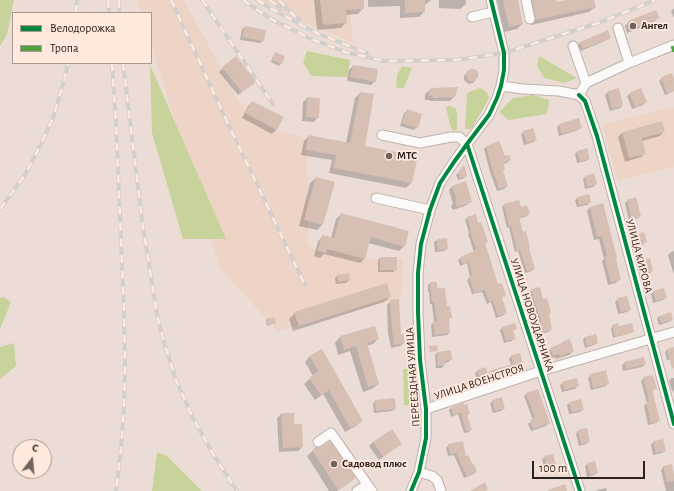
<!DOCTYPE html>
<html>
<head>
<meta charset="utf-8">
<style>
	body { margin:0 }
	#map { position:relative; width:674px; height:491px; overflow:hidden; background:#ebddd5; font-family:"Alegreya Sans",sans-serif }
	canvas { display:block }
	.legend { position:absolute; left:12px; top:12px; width:140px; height:52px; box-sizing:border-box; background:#ffe8dc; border:1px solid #ab988f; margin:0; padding:5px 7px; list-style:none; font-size:12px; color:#2c211c }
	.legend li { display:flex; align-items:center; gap:8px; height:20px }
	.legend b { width:20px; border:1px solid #ab988f }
	.north { position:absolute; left:12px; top:439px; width:40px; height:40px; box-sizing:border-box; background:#ffe8dc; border:1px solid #ab988f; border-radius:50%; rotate:16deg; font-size:11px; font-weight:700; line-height:16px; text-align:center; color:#2c211c }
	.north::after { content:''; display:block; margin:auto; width:14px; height:18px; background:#6f635d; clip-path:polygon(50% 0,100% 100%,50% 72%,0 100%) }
	.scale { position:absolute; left:532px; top:461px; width:113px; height:18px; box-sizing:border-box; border:2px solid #2c211c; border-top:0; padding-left:5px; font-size:12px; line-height:14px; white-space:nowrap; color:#2c211c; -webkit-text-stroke:3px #ffe8dc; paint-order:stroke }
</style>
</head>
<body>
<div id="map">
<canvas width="674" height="491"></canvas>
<ul class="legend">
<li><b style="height:5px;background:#00873e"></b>Велодорожка</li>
<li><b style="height:5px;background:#51a241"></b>Тропа</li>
</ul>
<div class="north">С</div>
<div class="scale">100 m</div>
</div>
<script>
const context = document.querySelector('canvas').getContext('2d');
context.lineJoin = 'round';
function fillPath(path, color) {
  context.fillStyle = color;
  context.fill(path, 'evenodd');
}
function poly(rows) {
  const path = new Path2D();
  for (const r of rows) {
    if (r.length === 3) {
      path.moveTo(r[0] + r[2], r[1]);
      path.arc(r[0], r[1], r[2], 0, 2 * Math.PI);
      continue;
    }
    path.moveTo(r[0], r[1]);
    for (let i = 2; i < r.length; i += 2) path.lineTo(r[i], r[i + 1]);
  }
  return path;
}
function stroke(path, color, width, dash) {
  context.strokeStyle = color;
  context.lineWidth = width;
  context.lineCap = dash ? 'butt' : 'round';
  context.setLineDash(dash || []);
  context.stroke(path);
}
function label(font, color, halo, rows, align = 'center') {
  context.font = font + ' "Alegreya Sans",sans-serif';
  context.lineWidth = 3.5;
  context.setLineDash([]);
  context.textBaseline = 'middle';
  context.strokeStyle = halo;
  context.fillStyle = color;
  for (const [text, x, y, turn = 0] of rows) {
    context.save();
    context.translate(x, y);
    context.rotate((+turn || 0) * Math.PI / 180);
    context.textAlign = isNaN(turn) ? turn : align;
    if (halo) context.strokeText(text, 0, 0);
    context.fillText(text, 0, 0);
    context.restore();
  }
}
fillPath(poly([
	[137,0,184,0,239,102,248,109,246,113,277,130,307,139,308,245,318,251,326,253,327,249,365,259,403,259,401,298,277,331,220,268,151,44,151,13,141,13],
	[263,0,349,0,353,43,289,16],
	[674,107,674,167,618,181,602,125]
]), '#edd4c6');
fillPath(poly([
	[0,0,14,0,7,35,0,46],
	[307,51,350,60,348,77,311,76,303,62],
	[539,56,577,78,565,83,544,78,537,66],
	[150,65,226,239,183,239,152,133],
	[402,66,412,68,404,88,396,88,397,75],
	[480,88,483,89,488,94,489,97,487,102,472,128,470,129,466,129,465,127,467,94,469,92],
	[533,95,549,100,548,109,546,114,509,120,499,112,513,98],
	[449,106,455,108,457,112,457,130,453,131,450,125,446,107],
	[4,297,11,302,0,329,0,298],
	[14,343,16,366,0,379,0,347],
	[403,369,414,369,416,405,404,405],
	[157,452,167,456,202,491,152,491]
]), '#c8d39c');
fillPath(poly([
	[314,0,363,0,363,8,358,14,345,15,346,22,341,28,317,30],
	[368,0,431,0,426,4,424,4,424,12,419,17,400,18,400,6,368,7],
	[439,0,466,0,466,4,460,9,439,8],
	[497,0,517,0,522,24,517,29,504,32],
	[524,0,555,0,556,3,570,0,593,0,595,7,589,12,531,25,527,4],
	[674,8,674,18,671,11],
	[658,18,654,22,627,33,625,26,629,22],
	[245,27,263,41,260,43,240,40,242,29],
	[610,38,607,40,581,51,578,45,581,42],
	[276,53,281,63,279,66,271,62,273,56],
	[353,66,375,81,371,85,347,81,349,70],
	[223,68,250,86,238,95,219,72],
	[472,69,476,70,478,73,478,77,473,83,469,84,466,82,464,80,464,76,469,70],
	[662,78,674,82,674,91,665,95,659,81],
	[431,89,454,97,450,101,430,101,429,100,425,100,425,94],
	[618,89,622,106,620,108,610,111,605,95,608,92],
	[360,93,364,147,412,182,406,188,329,173,332,160,301,155,304,141,309,136,346,143,355,98],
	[630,94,646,102,643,105,632,109,627,96],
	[307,98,319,99,318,117,314,122,302,121,303,102],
	[252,102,276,130,272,134,242,118,248,106],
	[407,111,417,127,414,130,400,126,404,113],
	[578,120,581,128,578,130,559,136,557,127,559,125],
	[533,129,536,139,534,142,524,145,521,135,523,132],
	[664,131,660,136,642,141,645,153,641,157,625,162,618,137,622,133],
	[499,143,505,157,509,160,507,163,502,164,502,172,507,186,504,189,497,191,489,169,489,168,484,149,486,147],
	[578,151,589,158,586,161,577,163,575,154],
	[464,167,466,176,464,178,458,180,456,175],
	[585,177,596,184,593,187,585,189,583,179],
	[316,178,322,225,317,230,299,226,310,183],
	[453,186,471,201,467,205,453,210,451,206,453,204,449,190],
	[578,198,590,202,587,205,577,207,575,200],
	[636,199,640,216,638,218,629,221,625,203,627,201],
	[518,201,520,208,529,213,527,216,518,219,534,269,532,271,525,273,518,251,515,252,509,227,507,228,502,207,504,205],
	[590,207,615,259,620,279,616,283,608,285,602,261,604,259,599,239,594,240,587,211],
	[341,214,404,246,399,251,368,243,365,258,360,263,324,254,320,258,314,256,318,241,323,236,331,238,336,219],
	[467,218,478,224,487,242,484,244,497,286,505,295,501,298,506,313,504,315,496,318,491,302,487,304,482,292,472,294,467,280,470,277,467,263,460,266,458,260,461,258,474,252,468,234,469,233,465,220],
	[638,235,645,242,643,244,637,246,635,238],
	[446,239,447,249,444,251,435,252,434,242,437,240],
	[674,251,674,275,668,255,671,252],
	[380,258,396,269,393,272,378,272,378,260],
	[649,260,652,270,650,273,644,275,641,264,643,261],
	[338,275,349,280,346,283,336,284,335,278],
	[431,283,436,289,451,317,448,320,449,333,447,335,432,337,431,325,434,322,432,304,430,304,429,292,428,292,428,285],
	[532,290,543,301,550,312,548,314,551,330,548,332,541,334,538,318,536,318,529,293],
	[654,292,666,297,663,300,653,303,651,294],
	[390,297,384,302,293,331,289,319,295,313],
	[618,299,630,310,627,312,618,314,615,302],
	[391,301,400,336,404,343,400,346,391,348,388,333,387,305],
	[659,316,672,320,669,322,659,325,657,319],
	[267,319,275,323,267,326,266,320],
	[613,326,619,328,633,331,631,333,613,338,611,328],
	[375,327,378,339,373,344,367,346,378,384,372,389,363,392,350,351,338,355,335,343,340,337],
	[502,328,515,329,512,332,514,338,512,341,504,343,500,330],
	[585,337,597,343,594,345,585,348,583,340],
	[562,343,573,351,569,355,556,359,555,357,549,359,547,352,551,348,559,346],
	[674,348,674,359,667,360,665,352,667,350],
	[322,350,361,421,356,426,345,432,323,394,315,400,304,384,313,376,305,362,310,356],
	[437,353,451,359,449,362,444,363,444,365,442,368,436,368,435,355],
	[519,354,522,364,520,366,513,368,514,371,511,374,501,376,500,374,489,378,488,375,485,378,477,380,475,373,478,371,487,374,490,372,511,366,509,359,511,356],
	[624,363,645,364,642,367,623,371,622,366],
	[591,375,608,383,606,386,591,390,588,378],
	[644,378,656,388,652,391,659,420,656,423,648,425,644,406,647,403,641,381],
	[672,378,674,378,674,394,673,390,672,391,669,381],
	[563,383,578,386,575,389,562,392,560,385],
	[527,394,549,423,546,426,531,431,528,424,533,420,524,396],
	[375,401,395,409,392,411,374,413,373,404],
	[493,401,504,409,501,411,493,413,490,403],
	[569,403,583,409,580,412,569,414,567,405],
	[451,408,469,413,467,416,471,429,469,432,464,433,458,414,451,417,449,410],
	[281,414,294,425,302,447,298,451,279,452,277,418],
	[586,429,589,441,586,444,579,446,576,434,578,431],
	[662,440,665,451,662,453,653,455,651,445,653,442],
	[373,442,397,447,379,460,369,446],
	[449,445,465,457,476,472,474,474,464,478,454,455,448,456,446,448],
	[316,448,354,478,349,483,337,491,329,491,307,456],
	[545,457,555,466,552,468,545,470,542,459],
	[587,464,597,473,594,475,587,477,585,466],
	[671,465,674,478,674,491,666,491,661,470,663,467],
	[606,488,607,491,597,491,597,490]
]), '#0003');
fillPath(poly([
	[320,0,364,0,364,9,346,10,347,23,323,25],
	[405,0,425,0,425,12,405,13],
	[503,0,518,0,523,24,509,27],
	[532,0,556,0,557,2,566,0,594,0,596,7,536,20],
	[656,10,660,18,631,29,628,21],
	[245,26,266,30,264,41,242,37],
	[608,30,611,38,583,49,580,42],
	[275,52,285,56,282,64,272,60],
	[236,56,256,82,242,92,222,67],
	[353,65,378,69,376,82,350,77],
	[472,75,6],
	[672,73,674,79,674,91,667,93,661,77],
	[458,87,455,97,433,98,433,96,429,96,429,89,431,89,431,88],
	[619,88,623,106,612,109,608,91],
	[641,88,647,102,635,107,629,93],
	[360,92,374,94,365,146,418,156,412,183,334,168,336,155,306,150,308,135,350,143],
	[307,97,320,98,319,118,306,117],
	[252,101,284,117,277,130,245,113],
	[407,109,422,114,418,128,402,123],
	[579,118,582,128,561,134,559,124],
	[662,121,665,132,642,138,646,154,629,158,622,132],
	[533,128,537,140,527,143,523,131],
	[499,141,505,156,509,155,511,160,503,163,505,170,503,171,508,186,499,189,491,165,486,146],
	[587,148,590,159,580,161,577,151],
	[464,165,467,176,460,178,458,172],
	[594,173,597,184,587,187,585,176],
	[316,177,335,182,323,225,304,220],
	[466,181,472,202,457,207,455,201,457,200,452,186],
	[589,194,591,203,579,205,577,197],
	[636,197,641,216,632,219,627,200],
	[519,200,521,207,527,205,530,214,519,218,523,232,526,231,530,247,529,248,535,269,527,271,520,250,517,251,511,226,509,226,504,204],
	[603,203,617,258,616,259,621,280,611,282,604,256,607,256,602,236,597,237,590,207],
	[341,213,409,231,405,247,371,237,365,259,327,249,326,253,318,251,322,235,334,238],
	[476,214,478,223,481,222,488,242,485,243,498,284,502,283,506,296,502,297,507,313,498,316,493,301,489,302,485,290,474,293,469,276,472,276,469,262,463,264,460,257,476,250,470,231,471,231,467,217],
	[644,232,647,242,640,244,637,234],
	[447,238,448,249,438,250,437,239],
	[380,257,397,257,397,270,380,270],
	[650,258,653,271,646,273,643,260],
	[349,273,350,280,338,282,337,275],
	[430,282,437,282,437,288,445,288,447,306,450,306,452,318,449,318,450,333,435,335,433,321,437,321,434,302,432,302,431,290,430,290],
	[387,283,391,297,299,326,294,312],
	[540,287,543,299,547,298,551,313,549,313,552,330,543,332,540,316,539,317,531,289],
	[664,288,667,298,656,301,653,291],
	[627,296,631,310,621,312,617,298],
	[399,299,401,335,403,334,405,343,394,345,392,329,390,300],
	[671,312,673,320,661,323,659,316],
	[275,317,276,323,268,325,266,319],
	[515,323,517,329,513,330,516,339,506,341,502,327],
	[618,323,619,326,632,323,634,332,615,337,612,325],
	[375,326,379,339,367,343,379,384,368,387,356,346,344,350,340,336],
	[596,334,598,343,587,346,585,337],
	[570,339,574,351,560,356,559,354,553,356,550,348,562,343,562,342],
	[437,345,438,351,430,352,429,346],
	[674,347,674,368,672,369,667,349],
	[322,349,363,421,350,428,329,390,321,395,309,378,318,371,310,356],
	[451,350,452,360,445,361,445,365,438,366,437,352],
	[520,353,523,364,515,367,515,371,503,375,502,373,492,377,489,371,513,364,511,355],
	[644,357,646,364,626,369,624,362],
	[486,367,488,375,480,378,477,370],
	[606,370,609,384,593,388,590,374],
	[653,375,657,389,652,390,660,421,651,423,646,402,649,401,643,377],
	[577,378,579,386,564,390,562,382],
	[538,389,550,423,533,429,530,420,535,418,526,393],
	[502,397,505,409,495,411,492,400],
	[395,398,396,409,376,411,375,400],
	[581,399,584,410,572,412,569,402],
	[464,403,464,405,467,404,470,414,467,415,472,430,466,431,461,413,453,415,451,407],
	[281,413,294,413,294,424,302,424,303,447,283,448],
	[587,428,590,442,581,444,578,430],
	[392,429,402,444,383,457,373,442],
	[663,439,666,451,656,453,653,441],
	[330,441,356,478,338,490,312,450,316,447,321,447],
	[463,441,466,456,468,455,473,465,474,464,477,472,467,476,456,453,450,454,448,444],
	[553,454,556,466,547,468,544,456],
	[595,461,598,473,590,475,587,463],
	[672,464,674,474,674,481,667,482,663,466],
	[485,482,488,489,485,491,470,491],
	[565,484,567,491,548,491,548,490]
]), '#d7bfb3');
const minor = poly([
	[526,0,530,19],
	[472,17,493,12],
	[618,28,629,63],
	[573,46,586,83],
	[501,86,523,89,559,91,579,95],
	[579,95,585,101,597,136,674,424],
	[579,95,586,83,629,63,674,45],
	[382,135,420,143,451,137,459,137,467,144,580,491],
	[376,198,430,210],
	[426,409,541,371,674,332],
	[318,442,331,433,372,491],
	[419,472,432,476,437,480,441,491],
	[357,491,367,485],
	[411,491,419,472,426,438,426,409,420,360,418,312,418,273,421,244,430,210,440,183,454,162,467,144,489,115,497,98,501,86,504,70,504,53,491,0]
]);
stroke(minor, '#bdb2ab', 11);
stroke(minor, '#fcfaf9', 9);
const rail = poly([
	[108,0,109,13],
	[119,0,119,13],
	[171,0,230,128,305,285],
	[202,0,273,104],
	[243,0,271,19,309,38,345,52,384,61,456,60,504,53,598,23,655,0],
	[257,0,279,13,305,27,319,34,367,53],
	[269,0,283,9],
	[279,0,291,13,300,20],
	[76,13,77,0],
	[112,63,116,124,124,310,125,368,124,408,121,448,116,491],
	[123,63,142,220,157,315,163,339,176,380,192,416,213,454,237,491],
	[0,209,25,175,40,146,53,118,64,81,68,63]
]);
stroke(rail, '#d3cfcc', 4);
stroke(rail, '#ffe8dc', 2.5, [8]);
stroke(poly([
	[672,46,674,52]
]), '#51a241', 3, [6, 3]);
stroke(poly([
	[579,95,585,101,597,136,674,424],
	[467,144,580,491],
	[411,491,419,472,426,438,426,409,420,360,418,312,418,273,421,244,430,210,440,183,454,162,467,144,489,115,497,98,501,86,504,70,504,53,491,0]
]), '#00873e', 4);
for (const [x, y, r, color] of [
	[633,26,4,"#6f635d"],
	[389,156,4,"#6f635d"],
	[334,464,4,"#6f635d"]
]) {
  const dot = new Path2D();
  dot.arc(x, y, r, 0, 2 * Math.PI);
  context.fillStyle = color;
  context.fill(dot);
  stroke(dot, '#ffe8dc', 1.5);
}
label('bold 11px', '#2c211c', '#ffe8dc', [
	["Ангел",641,26],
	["МТС",397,156],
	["Садовод плюс",342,464]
], 'left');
label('11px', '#2c211c', '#ffe8dc', [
	["УЛИЦА КИРОВА",639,256,75],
	["УЛИЦА НОВОУДАРНИКА",532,315,72],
	["ПЕРЕЕЗДНАЯ УЛИЦА",413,377,-94],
	["УЛИЦА ВОЕНСТРОЯ",479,382,-18]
]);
</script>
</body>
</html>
